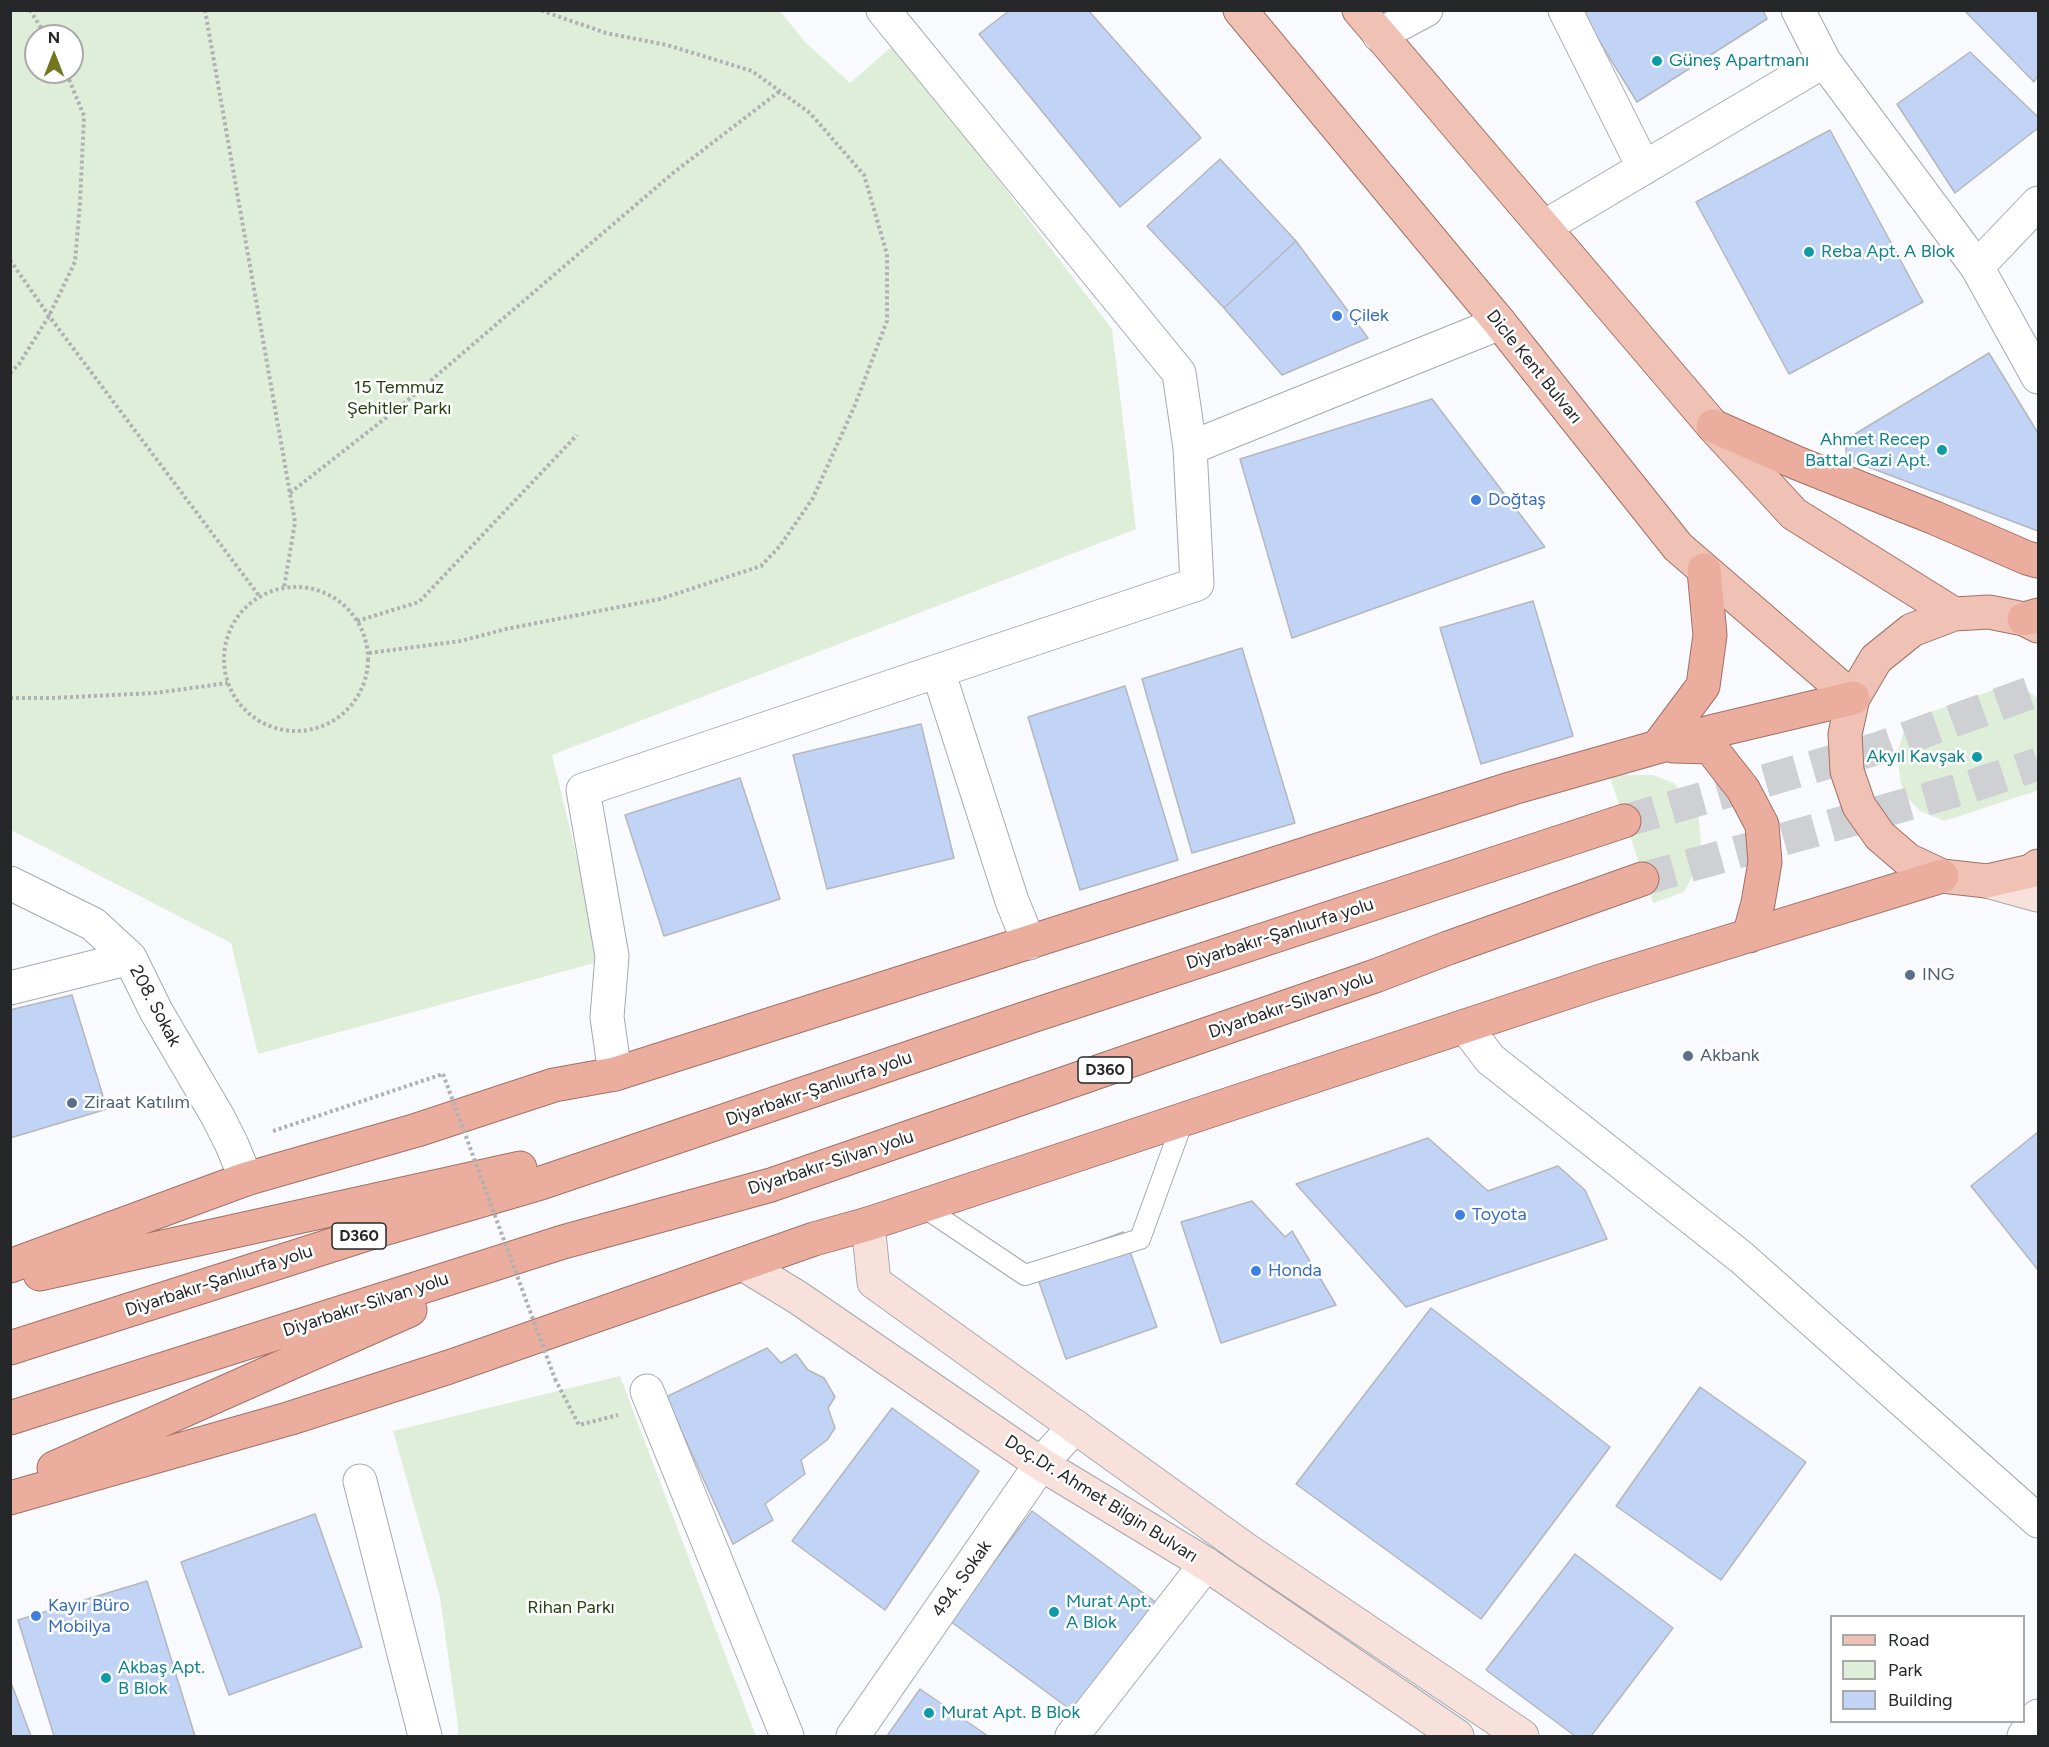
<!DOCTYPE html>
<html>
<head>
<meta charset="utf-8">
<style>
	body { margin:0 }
	#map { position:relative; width:2049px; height:1747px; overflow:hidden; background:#f8fafe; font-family:Figtree,sans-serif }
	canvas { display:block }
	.frame { position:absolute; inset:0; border:12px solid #262729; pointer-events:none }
	.legend { position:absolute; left:1830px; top:1615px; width:195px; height:108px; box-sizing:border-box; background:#fff; border:2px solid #a8a9a9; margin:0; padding:8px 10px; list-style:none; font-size:18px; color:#262729 }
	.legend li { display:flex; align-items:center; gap:12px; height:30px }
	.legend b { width:30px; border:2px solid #a8a9a9 }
	.north { position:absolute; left:24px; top:24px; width:60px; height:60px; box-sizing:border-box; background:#fff; border:2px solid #a8a9a9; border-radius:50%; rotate:0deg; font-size:16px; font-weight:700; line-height:24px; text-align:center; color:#262729 }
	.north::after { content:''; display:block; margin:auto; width:21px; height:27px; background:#727720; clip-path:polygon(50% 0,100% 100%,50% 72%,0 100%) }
</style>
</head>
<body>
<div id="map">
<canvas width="2049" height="1747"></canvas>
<div class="frame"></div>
<ul class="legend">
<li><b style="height:8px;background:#f0c2b6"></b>Road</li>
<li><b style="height:16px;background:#dfeed8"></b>Park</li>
<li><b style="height:16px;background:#c1d4f6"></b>Building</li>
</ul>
<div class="north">N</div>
</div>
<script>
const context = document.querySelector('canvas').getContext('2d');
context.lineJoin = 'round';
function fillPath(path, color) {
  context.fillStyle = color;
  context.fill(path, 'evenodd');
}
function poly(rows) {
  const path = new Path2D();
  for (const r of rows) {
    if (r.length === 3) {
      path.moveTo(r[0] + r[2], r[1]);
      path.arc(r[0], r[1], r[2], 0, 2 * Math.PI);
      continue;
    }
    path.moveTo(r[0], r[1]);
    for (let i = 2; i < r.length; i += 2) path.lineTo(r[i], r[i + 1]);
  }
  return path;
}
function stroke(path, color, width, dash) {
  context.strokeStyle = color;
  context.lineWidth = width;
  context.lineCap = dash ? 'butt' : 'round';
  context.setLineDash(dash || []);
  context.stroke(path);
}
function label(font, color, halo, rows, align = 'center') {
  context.font = font + ' Figtree,sans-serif';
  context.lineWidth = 5;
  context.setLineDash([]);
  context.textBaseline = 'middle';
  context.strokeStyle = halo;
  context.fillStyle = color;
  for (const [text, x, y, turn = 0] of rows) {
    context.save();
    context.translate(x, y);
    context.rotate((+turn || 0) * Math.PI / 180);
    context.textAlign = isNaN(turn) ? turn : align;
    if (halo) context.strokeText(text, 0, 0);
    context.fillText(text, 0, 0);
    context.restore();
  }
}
fillPath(poly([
	[10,11,780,11,805,42,850,83,895,44,1112,329,1136,529,552,755,602,961,258,1054,231,943,11,830],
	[36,36,72,36,72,72,36,72],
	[2005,686,2023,689,2038,698,2038,788,2036,791,1944,821,1920,811,1908,798,1901,784,1897,755,1903,734,1919,716],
	[1609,775,1653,775,1674,783,1698,811,1701,842,1691,879,1684,892,1653,903],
	[620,1376,756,1736,458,1736,458,1726,440,1597,393,1431]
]), '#dfeed8');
const building = poly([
	[1010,10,1088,10,1201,138,1120,207,979,34,1010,10],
	[1580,10,1763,10,1767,19,1637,102,1580,10],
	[1964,10,2038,10,2038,75,2034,82,1964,10],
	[1970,52,2038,117,2038,128,1955,193,1897,104,1970,52],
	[1830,130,1923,302,1789,374,1696,202,1830,130],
	[1220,159,1296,241,1224,308,1147,226,1220,159],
	[1296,241,1368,338,1282,375,1224,308,1296,241],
	[1989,353,2038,433,2038,531,1847,459,1845,440,1989,353],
	[1432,399,1545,547,1292,638,1240,459,1432,399],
	[1533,601,1573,736,1481,764,1440,628,1533,601],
	[1242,648,1295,823,1192,853,1142,679,1242,648],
	[1125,686,1178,860,1080,890,1028,717,1125,686],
	[921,724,954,858,827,889,793,755,921,724],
	[740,778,780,899,664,936,625,815,740,778],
	[72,995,107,1109,10,1138,10,1010,72,995],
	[2038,1132,2038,1270,1971,1186,2038,1132],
	[1428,1138,1488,1191,1558,1166,1585,1190,1607,1239,1406,1307,1296,1184,1428,1138],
	[1252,1201,1285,1237,1292,1231,1336,1305,1221,1343,1181,1222,1252,1201],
	[1123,1232,1157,1327,1066,1359,1033,1265,1123,1232],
	[1431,1308,1610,1447,1481,1619,1296,1484,1431,1308],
	[767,1348,781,1363,796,1354,808,1370,824,1378,835,1397,828,1408,835,1428,827,1440,801,1460,805,1474,765,1504,773,1520,733,1544,666,1397,767,1348],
	[1700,1387,1806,1462,1721,1580,1616,1506,1700,1387],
	[892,1408,979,1471,885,1610,792,1541,892,1408],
	[1032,1511,1157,1603,1075,1713,950,1621,1032,1511],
	[315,1514,362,1647,229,1695,181,1562,315,1514],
	[1575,1554,1673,1628,1591,1736,1575,1736,1486,1670,1575,1554],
	[147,1581,195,1736,54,1736,18,1620,147,1581],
	[10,1680,31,1736,10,1736,10,1680],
	[920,1689,988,1736,887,1736,920,1689]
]);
fillPath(building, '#c1d4f6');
stroke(building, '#b4b7bd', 1.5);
stroke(poly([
	[1624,821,1879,748,2038,690],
	[1642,879,1969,787,2038,764]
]), '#ced0d3', 33, [33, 16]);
const service = poly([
	[922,1206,1025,1275,1140,1239,1184,1118]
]);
const minor = poly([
	[1565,10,1644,168],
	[1798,10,1824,61,1977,267,2038,377],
	[1379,35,1426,10],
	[1544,227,1824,61],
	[1977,267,2038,203],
	[1190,448,1500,323],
	[938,671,1012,901,1029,943],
	[10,883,93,924,130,958,156,1011,218,1117,232,1145,246,1179],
	[10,988,130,958],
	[1465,1026,1490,1059,1741,1257,2038,1521],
	[615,1074,607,1017,612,956,583,790,1197,584,1190,448,1179,373,883,10],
	[647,1391,787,1736],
	[360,1481,425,1736],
	[853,1736,1041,1464,1075,1426],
	[1072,1736,1206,1564],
	[2024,1736,2038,1716]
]);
const secondary = poly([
	[1987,881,2038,895],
	[868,1224,874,1282,1245,1549,1522,1736],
	[743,1264,797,1297,1041,1464,1206,1564,1457,1736]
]);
const primary = poly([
	[1240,10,1500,323,1678,547,1853,698],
	[1359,10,1713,426,1794,514,1954,614],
	[2038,626,2024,619,1989,612,1954,614,1912,630,1876,659,1853,698,1845,734,1847,771,1859,806,1880,836,1908,860,1942,876,1987,881,2031,871,2038,866]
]);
const trunk = poly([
	[1713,426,1797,463,1935,518,2027,558,2038,561],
	[2024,619,2038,615],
	[1659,745,1703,686,1710,635,1704,570],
	[1673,746,1710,747,1743,789,1762,825,1765,862,1758,903,1749,936],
	[10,1266,246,1179,417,1130,554,1085,615,1074,1513,788,1710,732,1853,698],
	[40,1274,520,1168],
	[10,1348,373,1232,541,1183,1032,1016,1624,821],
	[10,1418,563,1242,771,1185,1375,976,1448,948,1642,879],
	[54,1468,410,1310],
	[10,1498,291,1418,449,1367,814,1239,868,1224,1601,981,1942,876]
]);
stroke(service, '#a6a9af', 22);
stroke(minor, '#a6a9af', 35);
stroke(secondary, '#a6a9af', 35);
stroke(primary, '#a37165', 35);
stroke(trunk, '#a37165', 35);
stroke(poly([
	[30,10,46,36],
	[205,10,295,522,284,588],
	[10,260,49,316,260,597],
	[10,373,19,364,49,316,75,262,80,203,84,116,66,72],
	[290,493,401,406,673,173,780,91],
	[296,659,72],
	[357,621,419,602,577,435],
	[369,653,461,641,506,629,660,599,761,566,780,546,813,498,855,405,887,321,887,254,864,175,810,113,752,71,667,45,606,33,540,10],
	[10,698,52,698,155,693,228,683],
	[273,1131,443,1074],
	[555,1379,579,1425,618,1415]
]), '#afb1b4', 4, [3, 3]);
stroke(service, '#fff', 20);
stroke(minor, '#fff', 33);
stroke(secondary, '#f8e0db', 33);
stroke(primary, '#f0c2b6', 33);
stroke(trunk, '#ebae9e', 33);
stroke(poly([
	[443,1074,555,1379]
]), '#afb1b4', 4, [3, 3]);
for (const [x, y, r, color] of [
	[1657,61,6,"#0f9aa8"],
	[1809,252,6,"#0f9aa8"],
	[1337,316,6,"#3f7fe0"],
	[1942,450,6,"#0f9aa8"],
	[1476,500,6,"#3f7fe0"],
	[1977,757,6,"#0f9aa8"],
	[1910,975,6,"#5c6f8a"],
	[1688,1056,6,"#5c6f8a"],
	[72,1103,6,"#5c6f8a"],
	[1460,1215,6,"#3f7fe0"],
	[1256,1271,6,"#3f7fe0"],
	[1054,1612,6,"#0f9aa8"],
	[36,1616,6,"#3f7fe0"],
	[106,1678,6,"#0f9aa8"],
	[929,1713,6,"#0f9aa8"]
]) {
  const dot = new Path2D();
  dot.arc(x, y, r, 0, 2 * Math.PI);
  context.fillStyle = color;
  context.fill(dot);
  stroke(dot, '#fff', 2);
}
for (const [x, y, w] of [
	[1105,1070,54],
	[359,1236,54]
]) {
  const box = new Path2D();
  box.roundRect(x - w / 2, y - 13, w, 26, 4.5);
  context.fillStyle = '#fff';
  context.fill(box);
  stroke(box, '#262729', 1.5);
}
label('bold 16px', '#262729', null, [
	["D360",1105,1070],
	["D360",359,1236]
]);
label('18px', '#0d838f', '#fff', [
	["Güneş Apartmanı",1669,61],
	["Reba Apt. A Blok",1821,252],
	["Ahmet Recep",1930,440,"right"],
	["Battal Gazi Apt.",1930,461,"right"],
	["Akyıl Kavşak",1965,757,"right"],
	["Murat Apt.",1066,1602],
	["A Blok",1066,1623],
	["Akbaş Apt.",118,1668],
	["B Blok",118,1689],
	["Murat Apt. B Blok",941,1713]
], 'left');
label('18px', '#366cbe', '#fff', [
	["Çilek",1349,316],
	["Doğtaş",1488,500],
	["Toyota",1472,1215],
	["Honda",1268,1271],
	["Kayır Büro",48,1606],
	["Mobilya",48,1627]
], 'left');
label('18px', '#262729', '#fff', [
	["Dicle Kent Bulvarı",1534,367,51],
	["Diyarbakır-Şanlıurfa yolu",1280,934,-18],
	["Diyarbakır-Silvan yolu",1291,1005,-19],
	["208. Sokak",155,1006,62],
	["Diyarbakır-Şanlıurfa yolu",819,1089,-19],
	["Diyarbakır-Silvan yolu",831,1163,-18],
	["Diyarbakır-Şanlıurfa yolu",219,1281,-18],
	["Diyarbakır-Silvan yolu",366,1305,-18],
	["Doç.Dr. Ahmet Bilgin Bulvarı",1101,1499,32],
	["494. Sokak",962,1579,-55]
]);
label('18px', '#254111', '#fff', [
	["15 Temmuz",399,388],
	["Şehitler Parkı",399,409],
	["Rihan Parkı",571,1608]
]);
label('18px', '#4e5e75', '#fff', [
	["ING",1922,975],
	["Akbank",1700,1056],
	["Ziraat Katılım",84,1103]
], 'left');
</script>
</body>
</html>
